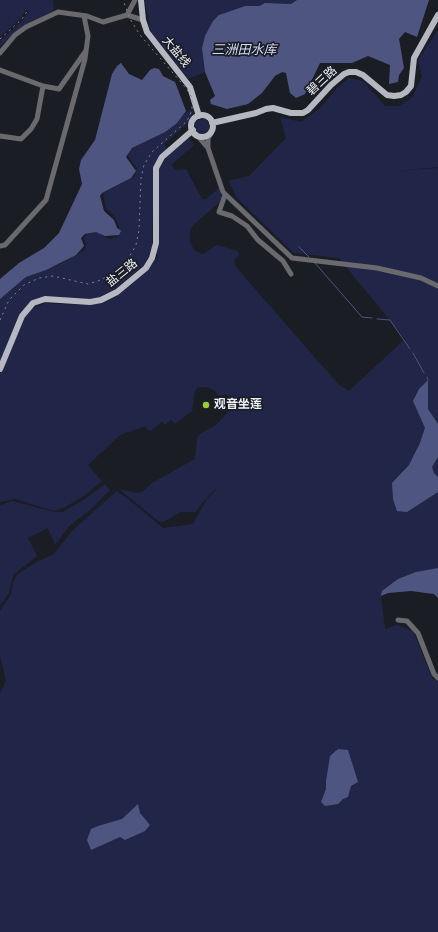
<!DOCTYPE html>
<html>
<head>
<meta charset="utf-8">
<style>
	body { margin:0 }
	canvas { display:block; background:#1b1d25 }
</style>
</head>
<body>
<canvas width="438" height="932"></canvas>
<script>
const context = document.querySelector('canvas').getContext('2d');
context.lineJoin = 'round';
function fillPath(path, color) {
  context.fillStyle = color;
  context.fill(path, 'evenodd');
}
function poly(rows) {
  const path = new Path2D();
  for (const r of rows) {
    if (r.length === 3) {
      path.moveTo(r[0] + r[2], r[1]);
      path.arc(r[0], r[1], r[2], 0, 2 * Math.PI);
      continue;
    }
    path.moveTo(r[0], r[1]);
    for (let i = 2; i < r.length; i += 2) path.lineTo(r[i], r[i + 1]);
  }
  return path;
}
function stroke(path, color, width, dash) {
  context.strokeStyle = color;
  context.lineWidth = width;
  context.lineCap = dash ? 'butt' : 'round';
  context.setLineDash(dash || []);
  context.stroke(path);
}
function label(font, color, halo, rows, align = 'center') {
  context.font = font + ' "PT Sans Narrow","Noto Sans SC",sans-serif';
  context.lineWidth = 3.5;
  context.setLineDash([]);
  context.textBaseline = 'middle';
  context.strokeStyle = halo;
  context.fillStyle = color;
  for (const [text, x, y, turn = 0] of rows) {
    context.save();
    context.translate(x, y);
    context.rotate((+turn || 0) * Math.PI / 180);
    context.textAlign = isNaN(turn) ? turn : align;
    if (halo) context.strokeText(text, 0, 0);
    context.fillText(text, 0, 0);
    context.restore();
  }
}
fillPath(poly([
	[0,0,53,0,54,8,51,12,23,26,0,46,0,41,22,21,29,11,26,10,20,19,0,37],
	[145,0,297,0,291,4,265,3,259,6,245,6,219,15,205,36,202,48,205,72,188,79,152,33,150,28],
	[438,30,438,167,396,171,438,168,438,598,434,594,411,591,388,593,381,596,385,629,397,625,413,631,432,678,438,682,438,932,0,932,0,693,6,681,0,656,0,611,11,595,13,582,17,575,36,562,53,555,72,531,118,490,117,492,127,498,163,528,193,524,207,499,221,484,211,493,195,512,181,512,163,522,158,521,119,489,136,493,142,492,152,483,195,459,197,437,201,433,215,426,238,402,226,394,220,396,215,391,207,387,198,387,195,391,192,411,175,424,171,420,165,425,162,422,150,431,145,426,120,435,88,465,102,481,84,496,63,508,54,511,15,499,0,502,0,373,22,321,31,309,45,303,81,305,105,302,115,297,146,272,158,256,156,252,158,169,167,157,188,138,194,145,171,165,176,170,186,169,202,199,206,199,219,188,222,200,193,225,190,232,190,242,195,251,203,254,217,245,238,251,239,255,234,260,235,266,339,385,349,391,405,339,339,258,294,253,236,197,229,181,249,176,286,138,280,117,301,122,320,108,337,88,349,78,363,81,385,106,399,106,412,98,422,76,418,60],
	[189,110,194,110,189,122,164,144,168,149,154,165,152,248,145,264,118,287,101,297,88,299,34,301,0,362,0,298,27,277,44,269,56,266,85,250,86,245,84,238,86,235,97,231,107,238,111,239,118,236,119,226,115,217,106,208,103,193,135,176,137,168,128,156,130,150,167,129],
	[202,126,7],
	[105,484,110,490,89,511,69,526,55,545,48,528,28,538,37,556,13,575,9,593,0,605,0,505,12,501,54,512,63,512,88,497]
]), '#212547');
fillPath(poly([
	[297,0,429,0,417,37,405,32,399,39,404,68,399,75,398,82,389,84,390,65,368,56,352,63,320,63,305,94,296,98,290,93,286,73,282,72,275,76,262,93,248,104,227,109,211,104,210,100,215,96,205,72,202,48,205,36,213,21,219,15,245,6,259,6,265,3,291,4],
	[121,63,129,74,142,80,150,70,154,68,159,69,163,76,175,82,186,111,177,123,165,132,132,148,126,157,136,171,131,178,102,193,100,196,104,211,114,220,117,228,121,231,119,235,105,236,96,232,85,234,81,238,84,246,76,255,46,270,26,277,0,299,0,279,19,263,44,248,59,233,82,184,79,169,81,160,95,140,112,74,117,66],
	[428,380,428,409,438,424,438,457,432,467,434,473,438,477,438,492,407,512,397,511,393,499,392,483,409,465,420,443,425,428,413,401,419,389],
	[438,568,438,598,434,594,411,591,388,593,381,596,382,591,398,579,416,572],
	[338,749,348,750,358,782,351,786,348,797,343,799,338,804,325,806,321,802,326,789,326,781,330,756],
	[138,804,140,813,150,825,145,831,125,840,120,837,91,850,87,840,91,829,98,826,122,819]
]), '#4f5581');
stroke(poly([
	[299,247,309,257],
	[315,263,362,317,372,318],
	[377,319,390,320,410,349],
	[413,353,424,373],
	[427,377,428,380]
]), '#4f5581', 1);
stroke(poly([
	[127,15,135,0],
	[0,53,15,35,26,27,58,12,87,16,103,22,127,15,143,20],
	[0,70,43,86,59,89,85,52],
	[211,133,208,139,208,148,223,192,292,258,377,268,421,278,438,286],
	[196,134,207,147],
	[0,136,21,139,31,129,37,119,43,86],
	[225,195,219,212,232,216,247,226,258,240,283,261,291,274],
	[0,246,5,245,46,200,85,59,88,36,84,16],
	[398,620,407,621,418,633,434,674,438,678]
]), '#69696e', 5);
stroke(poly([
	[141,0,143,20,147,32,190,87,199,116],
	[202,126,11],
	[212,123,256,113,266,109,273,108,291,113,303,113,308,110,331,85,344,74,349,72,356,72,363,75,387,95,394,96,401,95,406,92,411,86,414,58,438,15],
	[0,369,22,316,33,303,45,299,90,302,101,300,117,292,146,268,152,258,156,243,156,168,162,157,193,130]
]), '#b5b7c1', 6);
stroke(poly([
	[0,39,22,19,28,10],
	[0,320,9,300,24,285,39,278,53,276,88,284,101,280,115,271,128,259,136,245,139,230,141,178,144,165,152,152,187,121,192,110,192,98,186,88,140,35,130,19,123,0]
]), '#82848b', 1, [2, 4]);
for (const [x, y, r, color] of [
	[206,405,4,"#98cb37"]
]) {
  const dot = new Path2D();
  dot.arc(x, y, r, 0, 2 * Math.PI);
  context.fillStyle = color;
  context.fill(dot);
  stroke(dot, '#1b1d25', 1.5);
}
label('12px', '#eff1f7', '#1b1d25', [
	["大盐线",176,52,50],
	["碧三路",322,81,-43],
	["盐三路",122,273,-39]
]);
label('bold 12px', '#eff1f7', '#1b1d25', [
	["观音坐莲",214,405]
], 'left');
label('italic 13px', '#d7ddfa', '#1b1d25', [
	["三洲田水库",244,50]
]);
</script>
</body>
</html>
